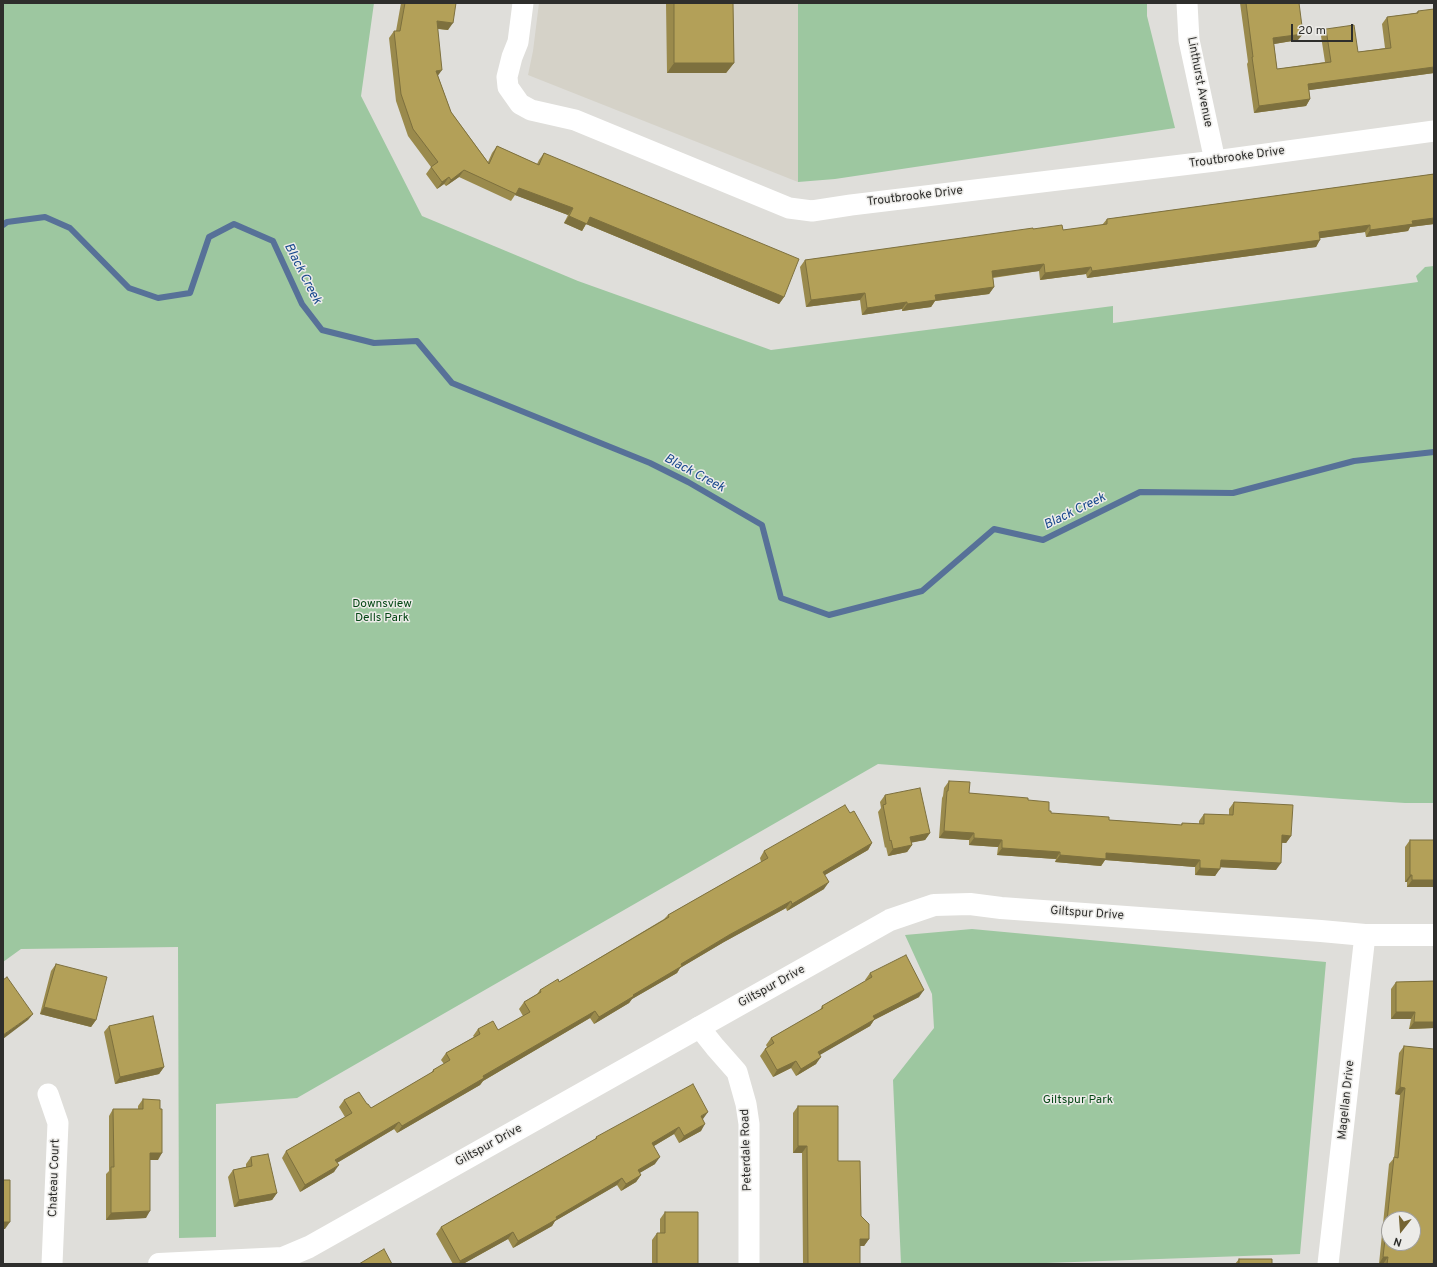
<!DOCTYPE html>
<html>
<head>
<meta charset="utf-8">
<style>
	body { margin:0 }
	#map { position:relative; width:1437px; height:1267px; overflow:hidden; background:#dfdeda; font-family:Overpass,sans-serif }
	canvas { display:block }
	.frame { position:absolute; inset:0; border:4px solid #2e2e2c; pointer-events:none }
	.north { position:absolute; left:1381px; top:1211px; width:40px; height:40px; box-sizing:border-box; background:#ecebe8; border:1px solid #a09f9d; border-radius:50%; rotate:197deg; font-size:11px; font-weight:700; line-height:16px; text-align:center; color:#2e2e2c }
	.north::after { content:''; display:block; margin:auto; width:14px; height:18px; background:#756432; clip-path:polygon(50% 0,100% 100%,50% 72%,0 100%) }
	.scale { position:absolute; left:1291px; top:24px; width:62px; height:18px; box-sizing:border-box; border:2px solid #2e2e2c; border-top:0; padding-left:5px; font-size:12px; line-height:14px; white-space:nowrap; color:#2e2e2c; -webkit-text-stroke:3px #ecebe8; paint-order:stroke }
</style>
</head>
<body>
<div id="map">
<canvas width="1437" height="1267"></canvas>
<div class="frame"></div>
<div class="north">N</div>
<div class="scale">20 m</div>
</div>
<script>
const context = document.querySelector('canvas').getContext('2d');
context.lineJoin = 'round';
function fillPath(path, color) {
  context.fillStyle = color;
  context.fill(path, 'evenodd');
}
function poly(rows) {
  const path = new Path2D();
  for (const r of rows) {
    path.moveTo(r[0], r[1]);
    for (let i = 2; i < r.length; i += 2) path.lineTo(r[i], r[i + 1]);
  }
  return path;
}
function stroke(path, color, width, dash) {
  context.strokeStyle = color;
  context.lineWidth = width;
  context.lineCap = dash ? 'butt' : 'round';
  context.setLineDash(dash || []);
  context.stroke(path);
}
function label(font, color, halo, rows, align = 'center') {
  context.font = font + ' Overpass,sans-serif';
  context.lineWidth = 3;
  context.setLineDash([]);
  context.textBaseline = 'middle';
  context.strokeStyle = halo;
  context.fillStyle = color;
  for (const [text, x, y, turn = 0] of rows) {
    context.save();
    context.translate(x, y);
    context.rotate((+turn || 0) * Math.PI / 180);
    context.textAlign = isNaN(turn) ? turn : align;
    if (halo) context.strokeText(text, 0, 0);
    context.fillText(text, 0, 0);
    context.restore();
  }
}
fillPath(poly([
	[539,3,798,3,798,182,528,75,533,51]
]), '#d5d2c8');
fillPath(poly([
	[3,3,374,3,361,96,422,216,578,281,771,350,1113,306,1113,323,1418,282,1416,276,1425,267,1434,266,1434,803,1405,803,1343,799,878,764,297,1098,216,1104,216,1237,179,1238,178,947,21,949,3,962],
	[798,3,1147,3,1147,16,1175,128,835,179,798,182],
	[972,929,1326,962,1300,1254,1018,1264,901,1264,893,1080,934,1028,932,994,905,935]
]), '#9dc7a0');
stroke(poly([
	[3,225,7,222,45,217,70,228,129,288,158,298,190,293,209,237,234,224,273,241,302,304,322,330,374,343,417,341,452,383,650,463,688,482,762,525,781,598,829,615,922,591,994,529,1043,540,1140,492,1233,493,1354,461,1434,452]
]), '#577198', 6);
stroke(poly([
	[523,3,518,42,512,57,507,77,508,87,520,104,531,110,575,120,789,208,812,211,851,205,1215,161,1434,131],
	[1187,3,1189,40,1215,161],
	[699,1027,715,1047,737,1072,746,1104,749,1124,749,1264],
	[48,1094,58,1123,52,1264],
	[1328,1264,1365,935]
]), '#fff', 21);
stroke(poly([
	[159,1264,283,1258,309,1247,890,920,934,905,970,904,1001,908,1321,931,1365,935,1434,935]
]), '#fff', 22);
fillPath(poly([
	[401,3,456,3,448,30,438,29,438,76,451,112,488,162,492,153,497,146,537,164,539,160,544,153,784,297,779,304,586,224,582,231,564,223,568,215,515,195,511,201,459,177,446,186,444,184,437,189,426,174,431,167,408,136,396,101,389,38,394,31,396,31],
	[666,3,733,3,734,63,726,73,667,73],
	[1240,3,1299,3,1298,40,1274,44,1277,69,1325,62,1321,36,1326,29,1358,52,1385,48,1382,24,1387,17,1416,13,1418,11,1434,73,1309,90,1310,99,1306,106,1254,113,1247,64,1248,62],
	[1434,174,1434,224,1410,227,1408,231,1366,237,1365,232,1320,238,1316,247,1087,278,1086,274,1040,280,1039,271,993,278,994,287,989,294,935,301,931,307,902,311,902,309,862,315,860,300,806,307,800,267,805,260,1033,229,1063,230,1102,225,1107,219],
	[949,781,969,793,1028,800,1051,813,1109,820,1181,825,1182,823,1199,824,1199,821,1204,814,1229,815,1229,809,1234,802,1291,836,1286,843,1282,843,1276,870,1220,867,1215,876,1195,875,1195,867,1105,860,1101,866,1055,862,1056,859,997,855,998,847,969,845,969,840,939,838,942,798,943,796,944,788],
	[885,795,930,833,925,840,912,842,912,845,907,852,888,856,886,847,885,848,878,812,881,808,880,802],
	[850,813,872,843,868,850,825,875,824,889,787,911,786,908,724,942,680,968,677,973,632,999,629,1003,594,1024,590,1018,483,1081,480,1085,397,1133,394,1129,337,1163,334,1172,300,1192,282,1158,286,1151,345,1117,339,1107,344,1100,367,1104,371,1108,431,1073,433,1070,444,1064,441,1060,446,1053,474,1037,473,1036,478,1029,498,1030,523,1016,519,1009,524,1002,537,994,540,990,559,982,664,919,668,915,761,862,760,858,764,851],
	[1410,840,1434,887,1407,887,1407,882,1405,882,1405,847],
	[56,964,96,1020,91,1027,40,1014,51,971],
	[870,973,919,997,874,1020,870,1026,819,1055,816,1064,796,1076,791,1068,773,1077,760,1056,765,1049,767,1047,766,1045,771,1038,820,1010,822,1006,866,981,865,980],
	[1434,981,1434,1028,1409,1029,1411,1019,1391,1019,1391,989,1396,982],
	[109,1026,164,1067,159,1074,115,1084,104,1032],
	[1404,1046,1433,1264,1379,1264,1389,1164,1394,1158,1400,1095,1395,1094,1399,1053],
	[143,1099,158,1160,150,1160,146,1218,106,1220,106,1174,109,1171,109,1116,113,1109,138,1109,138,1106],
	[798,1106,838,1161,861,1216,869,1239,864,1246,860,1246,860,1264,803,1264,802,1153,793,1153,793,1113],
	[703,1119,701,1131,679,1143,674,1134,654,1146,655,1164,639,1173,641,1175,636,1182,621,1191,617,1185,555,1221,552,1226,513,1248,508,1239,463,1264,453,1264,436,1234,441,1227,595,1139,596,1137],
	[251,1157,277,1193,272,1200,234,1207,228,1177,233,1170,246,1167,246,1164],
	[665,1212,698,1264,652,1264,652,1240,657,1233,660,1233,660,1219],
	[1239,1259,1272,1264,1235,1264]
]), '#9a8a4c');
fillPath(poly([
	[437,21,453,23,448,30,432,28],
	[1303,34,1298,40,1268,45,1273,38],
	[674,63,734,63,726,73,667,73],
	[1434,67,1434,73,1303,91,1308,84],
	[442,70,437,77,436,71],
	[1310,99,1306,106,1254,113,1259,106],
	[464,170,459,177,446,186,451,180],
	[449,177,444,184,437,189,442,182],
	[519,188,573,208,568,215,515,195],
	[569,216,590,217,784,297,779,304,586,224,582,231,564,223],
	[1434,218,1434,224,1410,227,1408,231,1366,237,1370,230,1412,221],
	[1370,225,1365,232,1314,239,1319,232],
	[1320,240,1316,247,1087,278,1092,271],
	[1044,264,1039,271,987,278,992,271],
	[1091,267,1086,274,1040,280,1045,273],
	[994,287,989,294,935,301,931,307,902,311,907,304,935,295],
	[865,293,860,300,806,307,811,300],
	[907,302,902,309,862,315,867,308],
	[944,831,974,833,969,840,939,838],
	[930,833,925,840,905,844,910,837],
	[1282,835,1291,836,1286,843,1277,842],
	[974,838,1002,840,998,847,969,845],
	[872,843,868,850,818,879,823,872],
	[912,845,907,852,888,856,893,849],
	[1002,848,1060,852,1056,859,997,855],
	[1106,853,1200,860,1195,867,1105,860,1101,866,1055,862,1060,855],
	[1221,860,1281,863,1276,870,1216,867],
	[1200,868,1220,869,1215,876,1195,875],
	[1410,875,1412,875,1407,882,1405,882],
	[1412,880,1434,880,1434,887,1407,887],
	[829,882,824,889,787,911,792,904],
	[791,901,786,908,724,942,680,968,677,973,632,999,629,1003,594,1024,599,1017,633,995,681,964,729,935],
	[924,990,919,997,874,1020,870,1026,813,1059,818,1052,873,1016],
	[44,1007,96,1020,91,1027,40,1014],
	[595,1011,590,1018,483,1081,480,1085,397,1133,402,1126,483,1076],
	[1396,1012,1415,1012,1411,1019,1391,1019],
	[33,1014,28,1020,3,1039,3,1035],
	[1414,1022,1434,1022,1434,1028,1409,1029],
	[821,1057,816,1064,796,1076,801,1069],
	[796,1061,791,1068,773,1077,777,1070],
	[164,1067,159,1074,115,1084,120,1077],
	[1400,1087,1405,1088,1400,1095,1395,1094],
	[708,1112,703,1119,696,1123,701,1116],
	[399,1122,394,1129,330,1167,335,1160],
	[705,1124,701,1131,679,1143,684,1136],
	[679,1127,674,1134,647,1150,652,1143],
	[798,1146,807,1146,802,1153,793,1153],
	[150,1153,162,1153,158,1160,145,1160],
	[660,1157,655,1164,633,1177,638,1170],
	[339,1165,334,1172,300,1192,305,1185],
	[641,1175,636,1182,621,1191,626,1184],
	[622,1178,617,1185,555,1221,552,1226,513,1248,518,1241,556,1217],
	[277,1193,272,1200,234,1207,239,1200],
	[150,1211,146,1218,106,1220,111,1213],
	[3,1222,10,1222,5,1229,3,1229],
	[513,1232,508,1239,463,1264,459,1264,460,1261],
	[860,1239,869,1239,864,1246,855,1246],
	[1383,1257,1388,1257,1383,1264,1379,1264]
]), '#7d703e');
const building = poly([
	[405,3,456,3,453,23,437,21,442,70,436,71,451,112,489,164,497,146,539,165,544,153,799,259,784,297,590,217,587,224,569,216,573,208,519,188,516,194,464,170,451,180,449,177,442,182,431,167,438,162,413,129,401,94,394,31,400,31,405,3],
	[674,3,733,3,734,63,674,63,674,3],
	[1246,3,1299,3,1303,34,1273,38,1277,69,1331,62,1326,29,1354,25,1358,52,1391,48,1387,17,1418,13,1418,11,1434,9,1434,67,1308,84,1310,99,1259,106,1252,57,1253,57,1246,3],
	[1434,174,1434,218,1412,221,1413,224,1370,230,1370,225,1319,232,1320,240,1092,271,1091,267,1045,273,1044,264,992,271,994,287,935,295,936,300,907,304,907,302,867,308,865,293,811,300,805,260,1033,228,1033,229,1062,225,1063,230,1107,224,1107,219,1434,174],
	[949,781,970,782,969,793,1028,798,1028,800,1049,802,1049,811,1051,811,1051,813,1109,817,1109,820,1182,825,1182,823,1204,824,1204,814,1233,815,1234,802,1293,805,1291,836,1282,835,1281,863,1221,860,1220,869,1200,868,1200,860,1106,853,1106,859,1060,855,1060,852,1002,848,1002,840,974,838,974,833,944,831,947,791,948,791,949,781],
	[920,788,930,833,910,837,912,845,893,849,891,840,890,841,883,805,886,804,885,795,920,788],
	[845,805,850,813,854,811,872,843,823,872,829,882,792,904,791,901,729,935,681,964,682,966,633,995,634,996,599,1017,595,1011,483,1076,484,1078,402,1126,399,1122,335,1160,339,1165,305,1185,286,1151,352,1113,344,1100,359,1092,367,1104,368,1104,371,1108,434,1071,433,1070,450,1060,446,1053,480,1034,478,1029,493,1021,498,1030,530,1012,524,1002,541,992,540,990,558,979,559,982,669,917,668,915,768,858,764,851,845,805],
	[1410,840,1434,840,1434,880,1412,880,1412,875,1410,875,1410,840],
	[906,955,924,990,873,1016,875,1019,818,1052,821,1057,801,1069,796,1061,777,1070,765,1049,774,1043,771,1038,823,1008,822,1006,872,977,870,973,906,955],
	[56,964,107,977,96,1020,44,1007,56,964],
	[7,977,33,1014,3,1035,3,980,7,977],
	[1434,981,1434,1022,1414,1022,1415,1012,1396,1012,1396,982,1434,981],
	[153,1016,164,1067,120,1077,109,1026,153,1016],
	[1404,1046,1434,1049,1434,1253,1433,1264,1387,1264,1388,1257,1383,1257,1394,1157,1398,1158,1405,1088,1400,1087,1404,1046],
	[1389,1219,1413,1219,1413,1243,1389,1243,1389,1219],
	[693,1084,708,1112,701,1116,705,1124,684,1136,679,1127,652,1143,660,1157,638,1170,641,1175,626,1184,622,1178,556,1217,557,1219,518,1241,513,1232,460,1261,441,1227,597,1138,596,1137,693,1084],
	[143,1099,160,1100,160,1109,162,1109,162,1153,150,1153,150,1211,111,1213,111,1167,114,1167,113,1109,143,1109,143,1099],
	[798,1106,838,1106,838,1161,860,1161,861,1216,869,1224,869,1239,860,1239,860,1264,808,1264,807,1146,798,1146,798,1106],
	[268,1154,277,1193,239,1200,233,1170,252,1166,251,1157,268,1154],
	[3,1180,10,1180,10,1222,3,1222,3,1180],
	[665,1212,698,1212,698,1264,657,1264,657,1233,665,1233,665,1212],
	[384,1249,392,1264,359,1264,384,1249],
	[1239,1259,1272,1259,1272,1264,1239,1264,1239,1259]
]);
fillPath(building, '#b3a058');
stroke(building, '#7d703e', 1);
label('12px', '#2e2e2c', '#ecebe8', [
	["Linthurst Avenue",1199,82,79],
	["Troutbrooke Drive",1237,158,-8],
	["Troutbrooke Drive",915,197,-7],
	["Giltspur Drive",1087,914,4],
	["Giltspur Drive",772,987,-29],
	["Magellan Drive",1347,1100,-84],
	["Giltspur Drive",489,1146,-29],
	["Peterdale Road",747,1150,-92],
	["Chateau Court",55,1178,-88]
]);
label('12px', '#064716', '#ecebe8', [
	["Downsview",382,605],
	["Dells Park",382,619],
	["Giltspur Park",1078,1101]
]);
label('italic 13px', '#18488d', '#ecebe8', [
	["Black Creek",302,274,63],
	["Black Creek",694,474,28],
	["Black Creek",1075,512,-26]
]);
</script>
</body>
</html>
